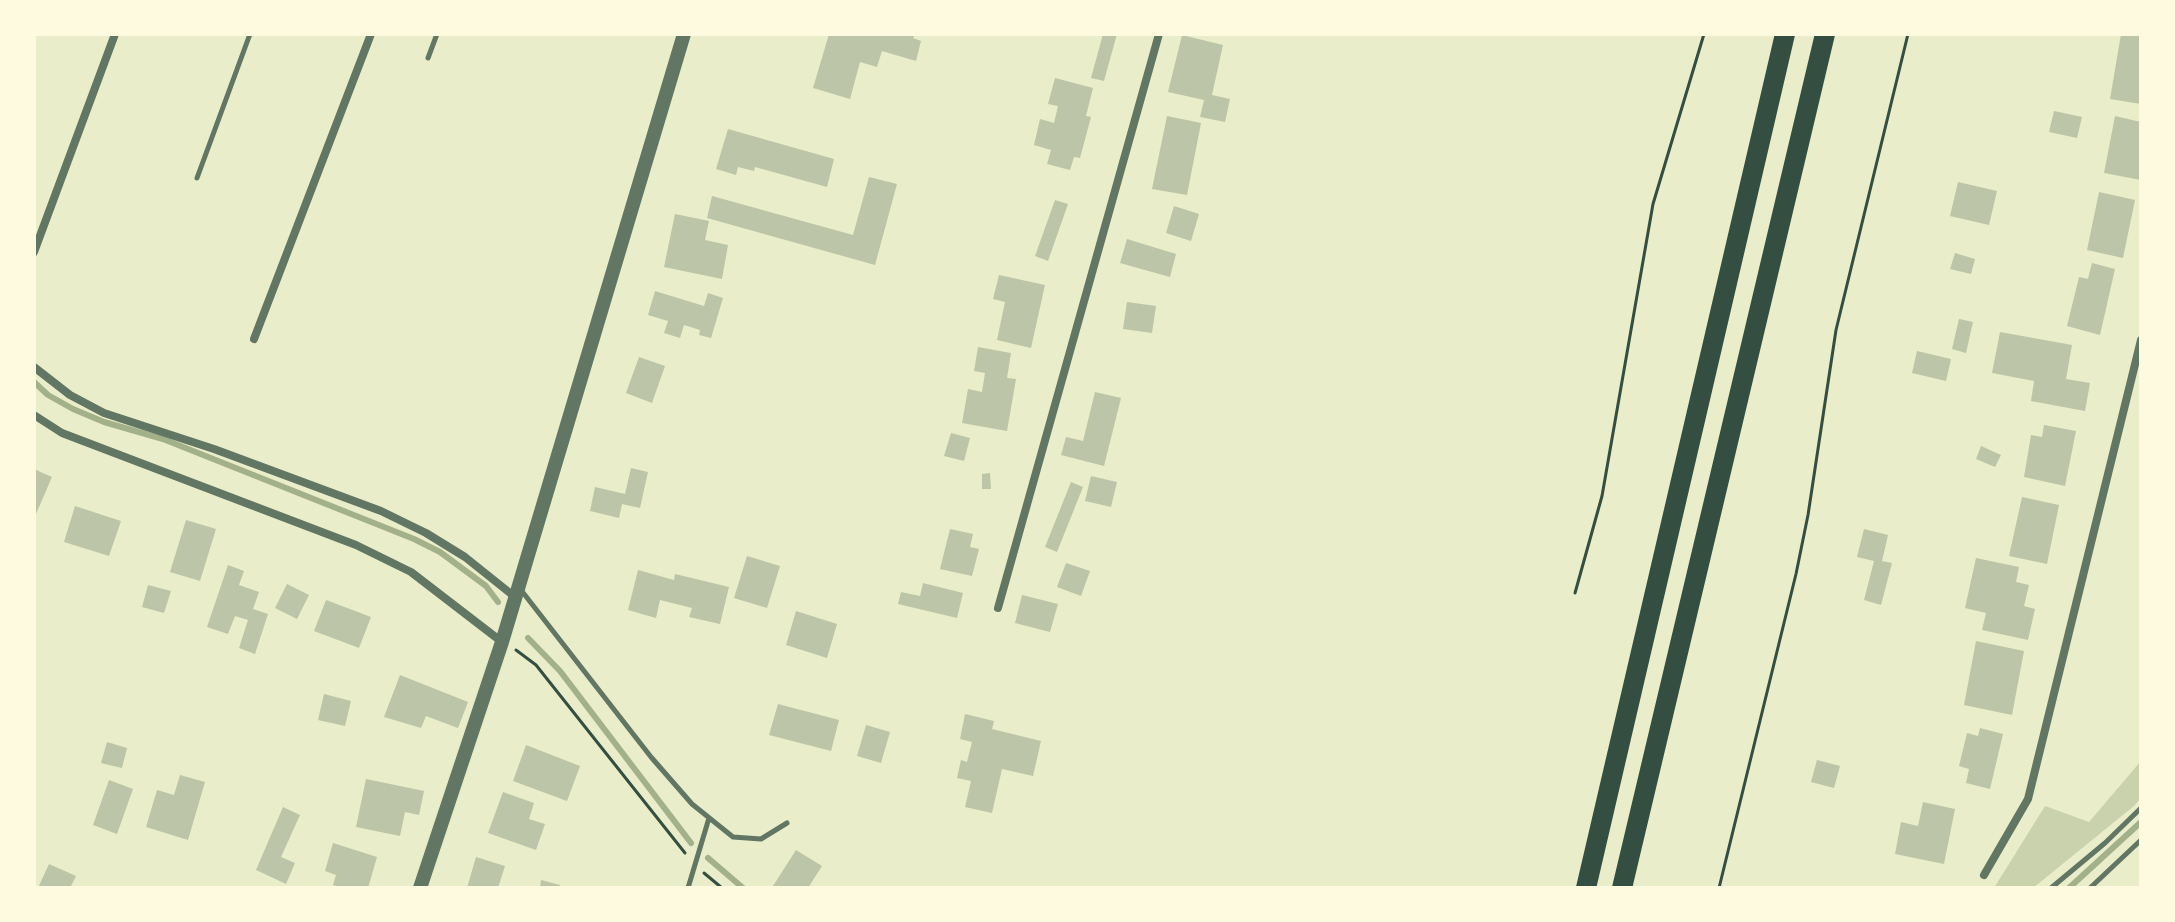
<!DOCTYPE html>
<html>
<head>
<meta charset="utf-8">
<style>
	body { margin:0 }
	#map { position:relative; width:2175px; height:922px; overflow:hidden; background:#e9edc9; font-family:"Noto Serif",serif }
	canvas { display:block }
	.frame { position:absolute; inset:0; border:36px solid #fefae0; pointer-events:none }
</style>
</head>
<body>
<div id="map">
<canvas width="2175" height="922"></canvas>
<div class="frame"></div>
</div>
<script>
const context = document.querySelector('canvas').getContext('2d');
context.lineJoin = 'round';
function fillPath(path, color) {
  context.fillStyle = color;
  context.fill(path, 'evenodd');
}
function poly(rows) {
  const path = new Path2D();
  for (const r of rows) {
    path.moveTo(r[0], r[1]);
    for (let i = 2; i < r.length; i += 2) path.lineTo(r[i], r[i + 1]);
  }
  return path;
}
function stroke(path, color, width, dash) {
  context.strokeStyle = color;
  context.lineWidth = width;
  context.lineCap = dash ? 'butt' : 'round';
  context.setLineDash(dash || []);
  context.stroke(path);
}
fillPath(poly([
	[2141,761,2141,798,2134,806,2033,888,1994,888,2045,806,2089,822]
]), '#cad2ad');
stroke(poly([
	[34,382,48,395,73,409,104,422,163,439,414,539,440,552,486,586,498,602],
	[528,638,560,671,691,843],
	[708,858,743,888],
	[2069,888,2141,822]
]), '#a3b18a', 6);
fillPath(poly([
	[829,34,915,34,913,38,921,41,916,61,882,51,877,67,860,62,850,99,813,88],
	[1103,34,1117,34,1104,81,1091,78],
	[2121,34,2141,35,2141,104,2110,99],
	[1182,35,1223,45,1212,95,1230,99,1225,122,1200,117,1204,100,1168,92],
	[1055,78,1093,88,1086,116,1091,117,1080,158,1074,157,1070,170,1047,164,1051,150,1034,145,1040,119,1054,123,1058,106,1048,104],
	[2054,111,2082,117,2077,138,2049,132],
	[1167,116,1201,123,1187,195,1152,189],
	[2115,116,2141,122,2141,180,2104,173],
	[728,129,834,159,827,187,755,167,754,171,738,167,736,175,716,169],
	[869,177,897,184,875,265,707,218,712,196,853,235],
	[1958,182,1997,191,1989,225,1950,216],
	[2099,192,2135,200,2123,258,2087,250],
	[1055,200,1068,204,1048,261,1035,256],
	[1174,206,1199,214,1191,241,1166,233],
	[675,214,709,221,705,240,728,245,722,279,664,267],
	[1127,239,1176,254,1170,277,1120,263],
	[1955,253,1975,259,1971,274,1950,269],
	[2092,263,2115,269,2100,335,2067,326,2079,277,2088,279],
	[999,275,1045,285,1031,348,997,340,1005,302,993,299],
	[655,291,704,306,708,293,723,298,711,338,699,335,700,330,684,325,680,338,664,333,668,321,648,315],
	[1127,302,1156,306,1152,333,1123,329],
	[1959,319,1973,322,1966,353,1952,349],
	[2000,332,2072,345,2066,379,2090,383,2085,411,2031,401,2034,381,1992,373],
	[978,347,1011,353,1007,378,1016,379,1007,431,962,423,968,389,982,392,985,373,974,371],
	[1917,351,1951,359,1946,381,1912,373],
	[639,357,665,366,652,403,626,393],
	[1095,392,1121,398,1104,466,1061,455,1066,437,1083,441],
	[2044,425,2076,431,2065,486,2024,477,2031,435,2042,437],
	[951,433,970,438,964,461,944,456],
	[1981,446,2001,455,1995,467,1976,459],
	[631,468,648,472,640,508,622,504,619,518,590,511,595,487,625,494],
	[34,469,52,477,36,514,34,513],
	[990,473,991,489,982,489,982,474],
	[1091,476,1117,482,1111,507,1085,501],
	[1071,482,1083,487,1057,552,1045,547],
	[2022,497,2059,505,2047,564,2009,556],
	[75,506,121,521,109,556,64,542],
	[186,520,216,529,200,581,170,572],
	[950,529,973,534,970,547,979,549,972,576,940,569],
	[1864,529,1888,535,1882,561,1892,563,1881,605,1864,600,1874,561,1857,557],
	[747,556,780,566,767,608,734,598],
	[1976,558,2019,567,2016,582,2029,585,2024,606,2035,609,2028,640,1982,630,1986,613,1965,608],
	[1066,563,1090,571,1081,596,1057,587],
	[228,565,244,571,239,585,259,592,253,609,268,614,255,654,239,648,248,620,235,616,228,634,207,627],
	[638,570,674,580,675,574,729,587,720,624,689,617,692,608,660,600,656,618,628,610],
	[923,583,963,593,957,618,898,604,901,592,920,596],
	[287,584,309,595,297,619,275,608],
	[148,585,171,591,164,613,142,607],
	[1022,595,1058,604,1050,632,1015,623],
	[326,600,371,617,359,648,314,631],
	[796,611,837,624,827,658,786,645],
	[1976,641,2024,651,2012,715,1964,705],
	[400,675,468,702,458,728,426,716,421,728,384,717],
	[324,694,351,701,345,726,318,720],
	[778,704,839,720,831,751,769,735],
	[965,714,994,721,992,729,1041,741,1033,776,1002,769,992,813,965,807,971,781,957,778,961,760,967,762,972,742,960,739],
	[866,725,890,732,881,763,857,756],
	[1980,728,2003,734,1990,789,1966,783,1969,769,1959,766,1967,733,1978,736],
	[107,742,127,748,122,768,101,763],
	[526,745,580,766,567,801,513,781],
	[1817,760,1840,766,1834,788,1811,782],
	[180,775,205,782,188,840,146,827,157,790,174,795],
	[366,779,424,791,419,815,405,812,400,836,356,827],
	[109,780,133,789,117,834,93,825],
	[503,792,534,803,529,819,545,824,536,850,488,833],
	[1923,802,1955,809,1944,864,1895,854,1901,822,1918,826],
	[283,807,300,815,281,857,295,863,286,884,256,870],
	[333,843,377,857,368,888,342,888,333,885,336,875,325,871],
	[796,850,822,866,808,888,776,888,773,886],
	[476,857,505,866,498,888,467,888],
	[49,864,76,876,70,888,38,888],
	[541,880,560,885,559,888,540,888]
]), '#bcc5a7');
stroke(poly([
	[1575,593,1602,496,1653,204,1704,34],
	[516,650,536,665,685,853],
	[704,873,722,888],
	[1719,888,1796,574,1808,515,1836,330,1908,34]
]), '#344e41', 3);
stroke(poly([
	[428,58,437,34],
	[197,178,250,34],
	[521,590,651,757,692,804,733,837,761,839,787,823],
	[688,888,709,818],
	[2051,888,2105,843,2141,808],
	[2090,888,2141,840]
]), '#617663', 5);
stroke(poly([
	[34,252,115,34],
	[254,339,371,34],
	[34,367,70,395,104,413,214,449,381,511,426,533,465,557,515,597],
	[34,415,62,433,356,545,411,572,502,642],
	[998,608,1159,34],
	[1984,875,2028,799,2141,340]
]), '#617663', 8);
stroke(poly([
	[420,888,502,642,684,34]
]), '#617663', 14);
stroke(poly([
	[1586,888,1785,34],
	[1622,888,1825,34]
]), '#344e41', 20);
</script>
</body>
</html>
